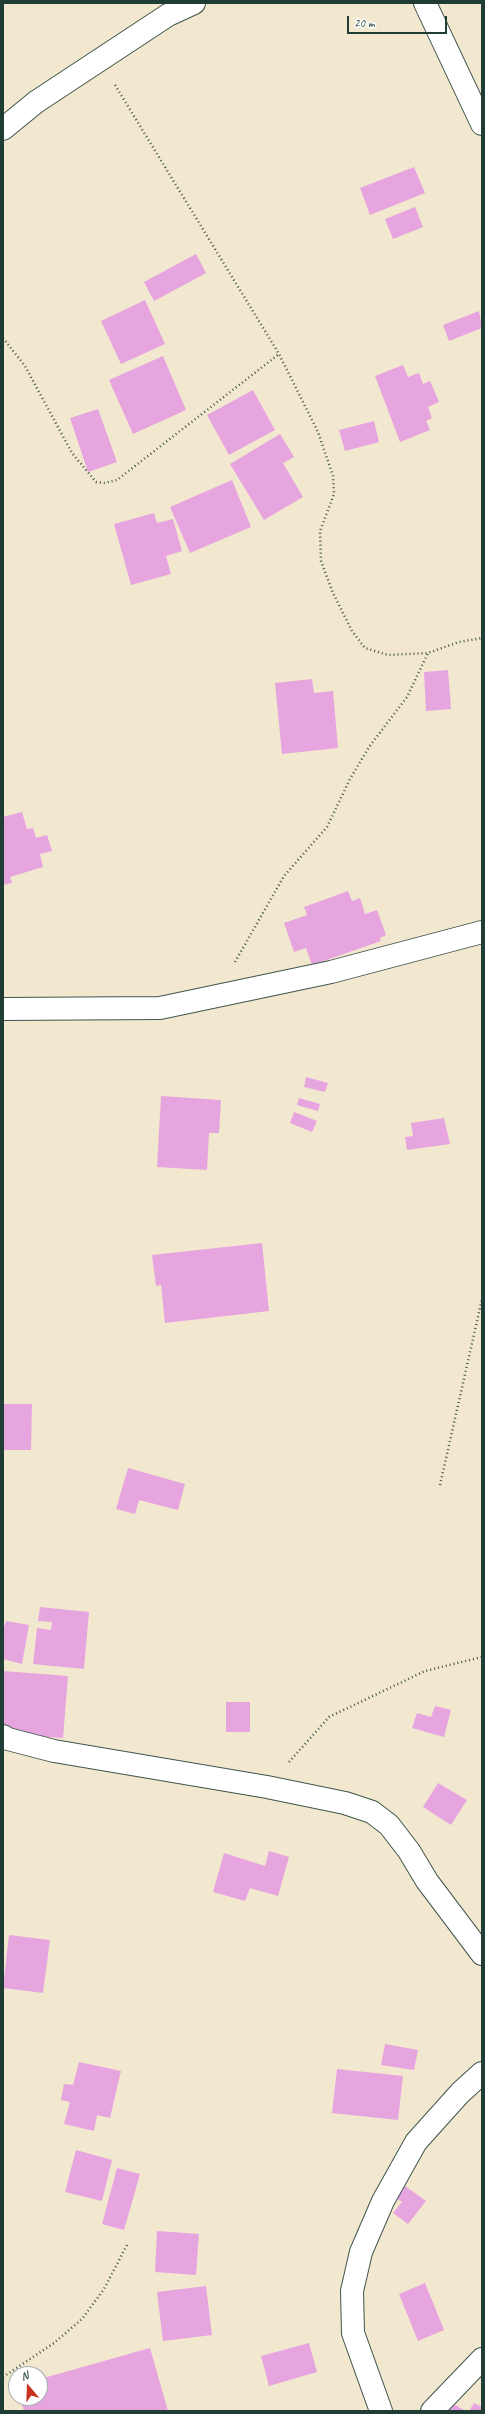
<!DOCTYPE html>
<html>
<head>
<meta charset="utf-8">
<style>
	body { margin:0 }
	#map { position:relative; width:485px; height:2414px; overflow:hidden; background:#f2e7cf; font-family:Caveat,sans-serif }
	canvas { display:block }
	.frame { position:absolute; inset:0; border:4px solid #1f3d34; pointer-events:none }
	.north { position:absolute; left:8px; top:2366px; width:40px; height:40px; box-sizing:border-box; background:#fff; border:1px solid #a5b1ae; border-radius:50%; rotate:341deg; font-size:11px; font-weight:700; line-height:16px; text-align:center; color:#1f3d34 }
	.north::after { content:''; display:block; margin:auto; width:14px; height:18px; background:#c8321e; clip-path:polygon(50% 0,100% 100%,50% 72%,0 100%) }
	.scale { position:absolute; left:347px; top:16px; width:100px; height:18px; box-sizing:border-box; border:2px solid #1f3d34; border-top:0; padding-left:5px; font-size:12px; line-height:14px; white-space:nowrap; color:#1f3d34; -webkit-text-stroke:3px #fff; paint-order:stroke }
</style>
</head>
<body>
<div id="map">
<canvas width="485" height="2414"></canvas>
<div class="frame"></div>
<div class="north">N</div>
<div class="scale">20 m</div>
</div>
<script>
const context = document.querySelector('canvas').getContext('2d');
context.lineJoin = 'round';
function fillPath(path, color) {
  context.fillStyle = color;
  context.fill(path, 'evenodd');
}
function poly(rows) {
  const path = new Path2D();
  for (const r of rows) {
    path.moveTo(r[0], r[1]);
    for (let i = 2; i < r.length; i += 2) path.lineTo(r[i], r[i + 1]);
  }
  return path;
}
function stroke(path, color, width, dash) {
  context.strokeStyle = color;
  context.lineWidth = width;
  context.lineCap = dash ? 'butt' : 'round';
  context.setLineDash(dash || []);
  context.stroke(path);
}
fillPath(poly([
	[414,167,425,193,370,215,360,188],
	[415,207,423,227,393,239,385,219],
	[196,254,206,273,154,301,144,282],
	[145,300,165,344,121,364,101,321],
	[479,311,482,328,449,341,443,325],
	[163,356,186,410,133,434,109,380],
	[403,365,408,377,419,373,423,384,430,381,439,402,428,407,432,418,426,421,430,430,400,442,375,376],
	[253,390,275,430,229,455,207,415],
	[98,409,117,462,88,472,70,418],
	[374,421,379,442,345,451,339,430],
	[280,434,294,457,283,463,303,497,264,520,230,464],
	[232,480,251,527,190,553,170,507],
	[154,513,157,523,173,519,182,551,166,556,171,574,131,585,114,524],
	[448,670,451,709,426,711,424,672],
	[312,679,314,693,333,691,338,748,282,754,275,683],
	[22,812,27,829,33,828,36,838,47,835,52,851,40,854,43,867,10,877,12,883,3,885,3,817],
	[348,891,352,901,360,898,365,914,377,910,386,935,380,938,381,941,312,965,306,948,294,952,284,923,307,915,304,907],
	[306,1077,328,1083,325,1092,304,1087],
	[161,1096,221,1100,219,1133,209,1133,207,1170,157,1167],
	[299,1098,320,1104,318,1111,297,1105],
	[294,1112,317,1121,312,1132,290,1123],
	[444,1118,450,1144,407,1150,405,1137,413,1136,411,1123],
	[262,1243,269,1311,165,1323,161,1285,156,1286,152,1255],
	[3,1404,32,1404,31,1450,3,1450],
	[128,1468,185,1484,178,1510,139,1500,135,1514,116,1509],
	[40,1607,89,1612,84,1669,33,1664,37,1628,51,1630,52,1622,38,1621],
	[6,1621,29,1625,22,1664,3,1659,3,1631],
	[3,1671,68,1676,63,1738,3,1734],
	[226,1702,250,1702,250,1732,226,1732],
	[435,1706,451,1710,444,1737,412,1728,417,1713,431,1717],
	[438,1783,467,1800,451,1825,423,1807],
	[269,1851,289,1857,278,1896,250,1888,245,1901,213,1892,224,1853,265,1866],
	[9,1935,50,1940,43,1993,3,1988],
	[385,2044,418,2050,414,2070,381,2065],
	[79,2062,121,2071,110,2118,97,2115,94,2131,64,2124,70,2102,61,2100,64,2084,73,2085],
	[337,2069,403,2076,398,2120,332,2113],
	[76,2150,112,2160,102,2201,65,2192],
	[117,2168,140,2174,124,2230,102,2224],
	[405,2186,426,2201,408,2224,393,2213,402,2202,396,2198],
	[157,2231,199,2234,196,2275,155,2272],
	[425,2283,444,2330,418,2341,399,2294],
	[206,2286,212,2335,163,2341,157,2292],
	[309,2343,317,2372,269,2386,261,2356],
	[150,2348,168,2411,24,2411,20,2398,40,2398,40,2379],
	[452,2403,466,2411,447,2411],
	[474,2403,482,2407,482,2411,469,2411]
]), '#e7a5e0');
const minor = poly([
	[425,3,482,124],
	[3,129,36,102,168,15,194,3],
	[3,1009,160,1008,331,972,482,932],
	[3,1736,8,1739,54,1751,267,1787,345,1803,372,1812,389,1825,409,1851,427,1881,482,1954],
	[381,2411,353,2333,352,2291,361,2252,383,2201,416,2142,460,2093,482,2073],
	[432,2411,482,2359]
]);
stroke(minor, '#3f564b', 24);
stroke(poly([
	[115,85,279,354,318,432,333,476,334,494,320,531,321,561,333,593,352,631,365,648,388,655,428,653,459,642,482,638],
	[3,338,25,366,72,453,96,482,105,483,117,480,279,354],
	[235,962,284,876,327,827,350,779,369,747,407,697,428,653],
	[440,1485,482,1299],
	[289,1762,329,1717,425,1671,482,1657],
	[3,2377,54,2343,82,2319,104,2289,128,2243]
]), '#3f564b', 2.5, [1, 3]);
stroke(minor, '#fff', 22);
</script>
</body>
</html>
